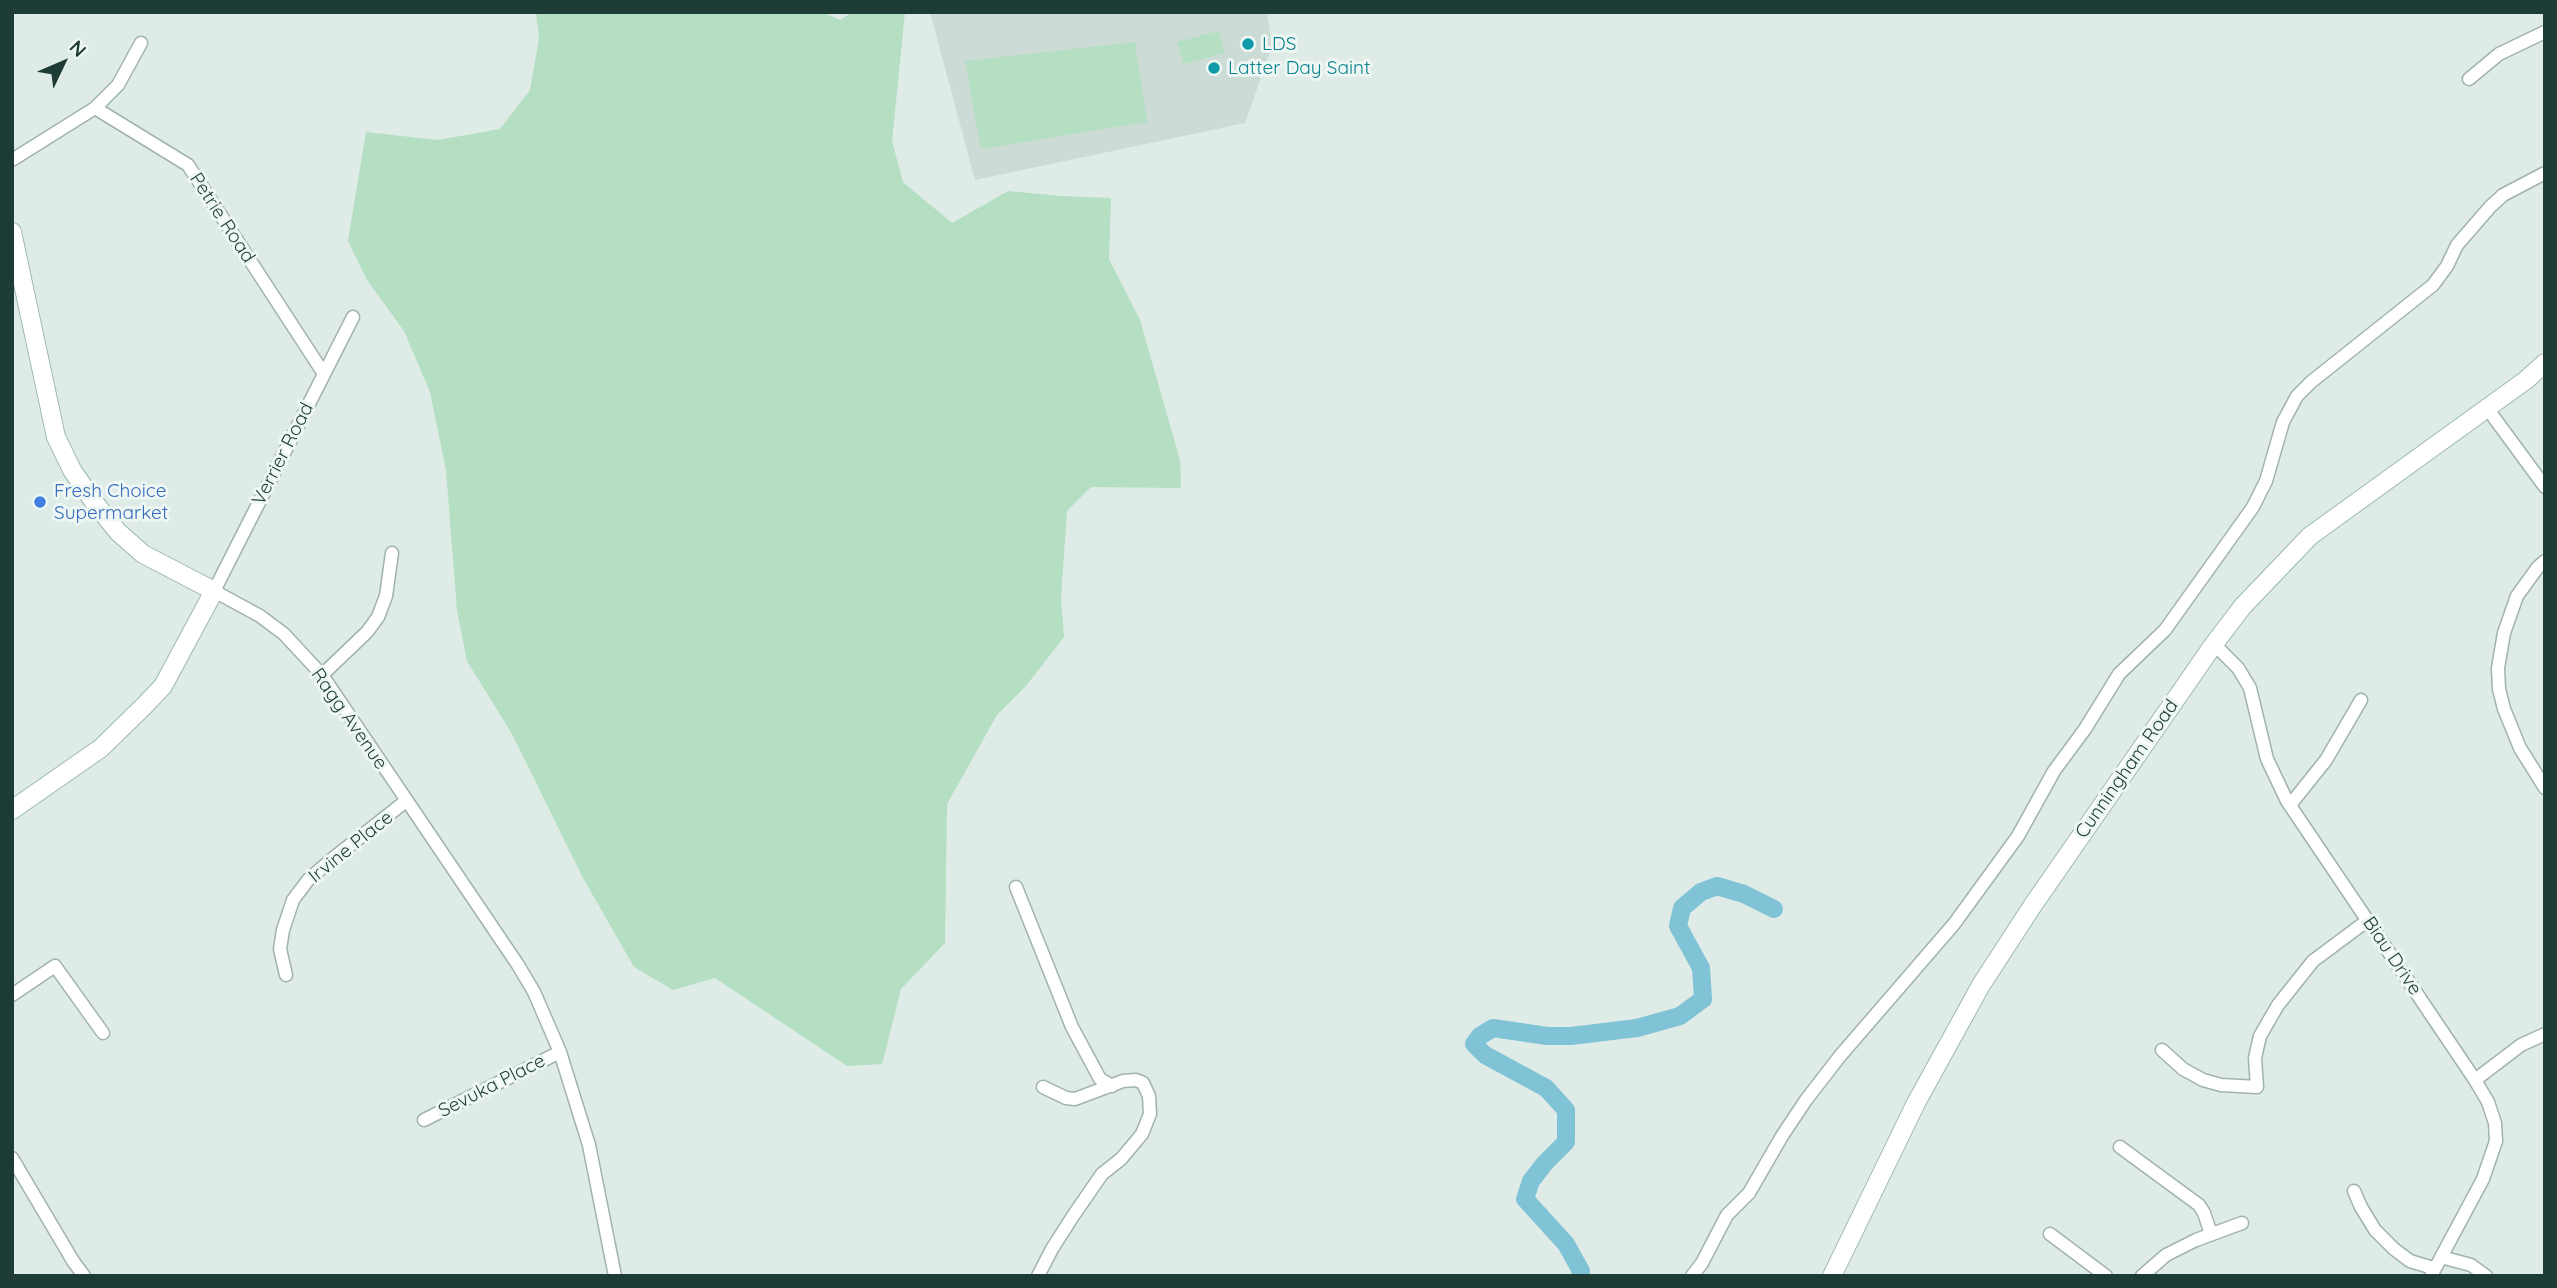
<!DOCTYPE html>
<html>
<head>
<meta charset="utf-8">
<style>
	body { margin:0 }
	#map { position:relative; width:2557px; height:1288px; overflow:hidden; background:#deebe6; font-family:Quicksand,sans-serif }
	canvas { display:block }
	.frame { position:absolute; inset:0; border:14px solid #1e3c36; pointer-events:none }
	.north { position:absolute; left:28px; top:28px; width:70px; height:70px; -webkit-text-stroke:5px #eef7f3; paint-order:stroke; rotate:46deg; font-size:19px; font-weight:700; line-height:28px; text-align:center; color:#1e3c36 }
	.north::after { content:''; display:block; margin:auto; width:24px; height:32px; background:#1e3c36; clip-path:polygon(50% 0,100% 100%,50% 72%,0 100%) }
</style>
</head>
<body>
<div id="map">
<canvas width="2557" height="1288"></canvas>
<div class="frame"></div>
<div class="north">N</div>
</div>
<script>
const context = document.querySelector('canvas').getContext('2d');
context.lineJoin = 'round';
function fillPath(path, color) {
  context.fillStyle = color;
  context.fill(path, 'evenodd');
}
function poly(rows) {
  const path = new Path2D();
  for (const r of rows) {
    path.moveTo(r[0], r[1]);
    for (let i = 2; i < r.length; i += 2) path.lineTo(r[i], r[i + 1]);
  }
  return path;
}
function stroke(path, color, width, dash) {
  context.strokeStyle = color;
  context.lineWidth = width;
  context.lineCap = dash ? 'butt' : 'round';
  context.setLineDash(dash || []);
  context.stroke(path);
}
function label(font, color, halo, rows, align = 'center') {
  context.font = font + ' Quicksand,sans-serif';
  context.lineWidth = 6;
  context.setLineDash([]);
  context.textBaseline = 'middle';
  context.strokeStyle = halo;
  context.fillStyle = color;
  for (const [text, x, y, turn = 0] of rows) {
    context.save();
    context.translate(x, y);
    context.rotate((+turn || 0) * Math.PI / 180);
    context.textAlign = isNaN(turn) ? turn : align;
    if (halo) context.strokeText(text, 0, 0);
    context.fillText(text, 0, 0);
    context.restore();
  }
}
fillPath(poly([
	[930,12,1267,12,1272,46,1245,123,975,180]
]), '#ccdbd5');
fillPath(poly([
	[536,12,822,12,840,20,853,12,905,12,892,141,903,182,952,223,1008,191,1061,196,1111,198,1109,259,1140,320,1180,460,1181,488,1091,487,1067,511,1061,598,1064,637,1026,686,997,715,947,804,945,943,901,989,882,1064,847,1066,715,978,673,990,634,967,583,878,512,734,467,661,457,610,446,470,430,392,404,331,367,280,348,241,366,132,438,140,500,129,530,90,539,38],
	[1219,31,1225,53,1184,64,1177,42],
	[1135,42,1147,122,981,149,965,61]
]), '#b4dfc2');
stroke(poly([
	[1580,1276,1581,1271,1566,1244,1525,1199,1531,1181,1545,1163,1566,1142,1566,1110,1546,1088,1485,1055,1474,1044,1480,1036,1493,1028,1547,1036,1571,1036,1637,1028,1680,1016,1703,999,1701,968,1678,926,1682,908,1701,892,1717,886,1744,894,1774,909]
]), '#80c3d6', 18);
const street = poly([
	[2469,79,2499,54,2545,32],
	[95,108,118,85,141,43],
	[12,160,95,108,188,165,324,374],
	[353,317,214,591,260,616,284,634,322,675,518,965,534,992,560,1052,589,1145,615,1276],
	[2487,408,2545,487],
	[2545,561,2538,567,2517,596,2504,633,2498,668,2499,689,2504,709,2520,748,2545,788],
	[2214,644,2238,668,2250,688,2267,759,2287,801,2475,1080,2488,1102,2495,1123,2496,1141,2483,1179,2431,1276],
	[322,675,367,632,378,617,386,596,392,553],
	[2290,805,2326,760,2361,700],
	[1016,887,1072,1027,1100,1079,1112,1086],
	[286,975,280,949,283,930,293,900,308,880,331,860,406,801],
	[12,995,55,966,103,1033],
	[2162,1050,2183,1069,2203,1080,2221,1085,2257,1087,2255,1058,2260,1036,2278,1005,2313,961,2368,920],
	[2475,1080,2521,1045,2545,1034],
	[424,1120,560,1052],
	[2120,1147,2199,1205,2204,1213,2211,1234],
	[12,1158,73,1261,84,1276],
	[2354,1191,2361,1207,2375,1230,2394,1249,2410,1261,2433,1268],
	[2050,1234,2106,1276],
	[2441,1257,2471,1265,2486,1276],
	[1038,1276,1052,1249,1073,1216,1102,1174,1121,1159,1142,1134,1150,1114,1149,1096,1143,1083,1136,1080,1123,1081,1075,1099,1066,1098,1043,1087],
	[1692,1276,1702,1263,1727,1215,1749,1193,1782,1136,1806,1100,1840,1056,1954,924,2018,836,2054,771,2085,729,2119,674,2165,630,2253,507,2266,481,2283,422,2297,396,2311,382,2433,285,2447,266,2457,245,2490,207,2503,195,2545,173],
	[2142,1276,2166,1255,2196,1240,2242,1223]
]);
const secondary = poly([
	[12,232,56,437,72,470,94,502,118,532,143,554,214,591,163,686,145,705,101,748,12,810],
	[1832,1276,1916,1103,1981,985,2033,905,2214,644,2243,606,2310,536,2526,380,2545,363]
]);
stroke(street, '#a1b3ae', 15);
stroke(secondary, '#9cb8af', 20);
stroke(street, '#fff', 12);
stroke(secondary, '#fff', 18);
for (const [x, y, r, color] of [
	[1248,44,7,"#0f9aa8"],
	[1214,68,7,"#0f9aa8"],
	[40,502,7,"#3f7fe0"]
]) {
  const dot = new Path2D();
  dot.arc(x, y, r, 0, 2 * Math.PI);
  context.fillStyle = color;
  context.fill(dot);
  stroke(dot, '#eef7f3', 2.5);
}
label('19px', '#0d838f', '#eef7f3', [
	["LDS",1262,44],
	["Latter Day Saint",1228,68]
], 'left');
label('19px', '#1e3c36', '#eef7f3', [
	["Petrie Road",222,218,57],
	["Verrier Road",283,454,-63],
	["Ragg Avenue",349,719,55],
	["Cunningham Road",2127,769,-55],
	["Irvine Place",351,847,-39],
	["Biau Drive",2392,956,56],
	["Sevuka Place",492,1086,-27]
]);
label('19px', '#366cbe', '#eef7f3', [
	["Fresh Choice",54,491],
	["Supermarket",54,513]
], 'left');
</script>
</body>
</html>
